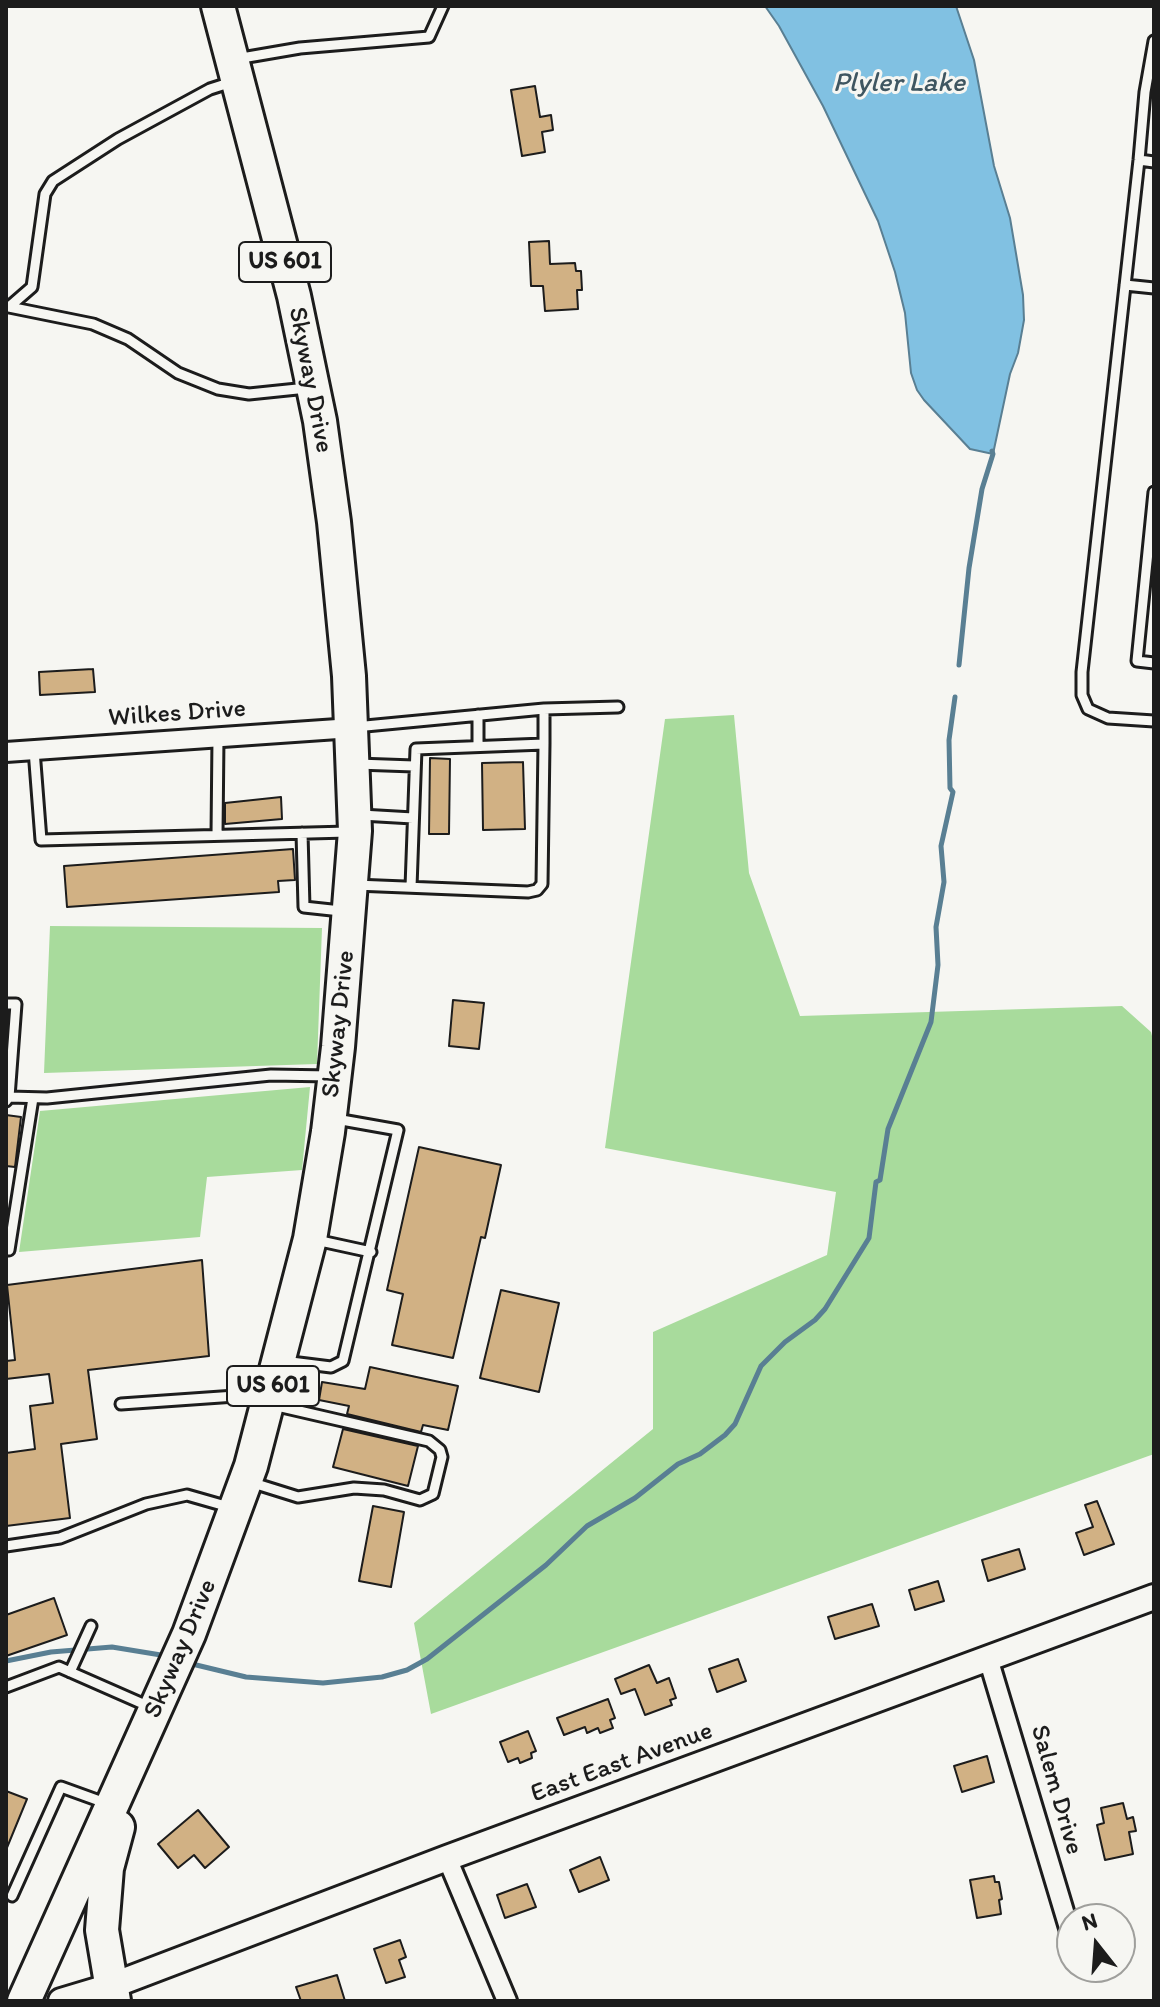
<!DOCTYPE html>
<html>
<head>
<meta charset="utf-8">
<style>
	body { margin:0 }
	#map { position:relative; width:1160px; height:2007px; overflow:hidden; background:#f6f6f2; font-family:Itim,sans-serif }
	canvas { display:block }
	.frame { position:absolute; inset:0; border:8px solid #1c1c1c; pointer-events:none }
	.north { position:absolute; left:1056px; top:1903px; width:80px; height:80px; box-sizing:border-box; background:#f6f6f2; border:2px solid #9f9f9c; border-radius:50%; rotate:343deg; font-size:22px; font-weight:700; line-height:32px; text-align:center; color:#1c1c1c }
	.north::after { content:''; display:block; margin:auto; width:28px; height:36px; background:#1c1c1c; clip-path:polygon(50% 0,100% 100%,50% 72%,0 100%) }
</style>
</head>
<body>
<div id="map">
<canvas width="1160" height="2007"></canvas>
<div class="frame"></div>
<div class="north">N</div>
</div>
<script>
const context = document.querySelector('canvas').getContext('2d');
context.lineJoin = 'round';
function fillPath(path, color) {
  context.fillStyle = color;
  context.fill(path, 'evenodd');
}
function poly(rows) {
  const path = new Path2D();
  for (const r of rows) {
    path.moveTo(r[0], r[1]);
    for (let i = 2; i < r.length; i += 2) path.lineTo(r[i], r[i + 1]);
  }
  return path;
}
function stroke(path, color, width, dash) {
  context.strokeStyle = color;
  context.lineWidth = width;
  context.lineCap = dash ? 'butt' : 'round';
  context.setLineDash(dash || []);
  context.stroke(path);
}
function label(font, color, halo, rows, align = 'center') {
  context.font = font + ' Itim,sans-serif';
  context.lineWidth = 6;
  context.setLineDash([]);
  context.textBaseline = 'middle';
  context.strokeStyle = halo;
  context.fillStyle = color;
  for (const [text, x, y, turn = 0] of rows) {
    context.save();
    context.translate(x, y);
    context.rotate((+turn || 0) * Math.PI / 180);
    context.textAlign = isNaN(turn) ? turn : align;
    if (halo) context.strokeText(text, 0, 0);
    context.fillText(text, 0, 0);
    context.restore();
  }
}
fillPath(poly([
	[734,715,749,873,800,1016,1122,1006,1151,1032,1154,1044,1154,1454,431,1714,414,1623,653,1429,653,1332,827,1255,836,1192,605,1148,665,719],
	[50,926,322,928,317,1064,44,1073],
	[310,1087,302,1170,207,1177,200,1237,19,1252,40,1111]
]), '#a8db9c');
const water = poly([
	[765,6,956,6,974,60,994,166,1010,218,1023,295,1024,320,1018,353,1010,374,993,454,970,449,924,400,917,390,911,373,905,313,895,272,878,221,823,106,779,26,765,6]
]);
fillPath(water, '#81c1e2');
stroke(water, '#597f93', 2);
stroke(poly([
	[959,665,969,568,982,489,993,454,992,451],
	[6,1661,51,1652,112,1647,167,1656],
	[188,1663,246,1677,323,1683,382,1677,407,1670,427,1659,546,1565,587,1526,635,1498,678,1464,700,1454,725,1435,735,1424,761,1366,785,1342,815,1320,825,1309,869,1238,876,1182,880,1180,888,1129,931,1022,938,965,936,927,944,882,941,846,953,792,950,788,949,740,955,697]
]), '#597f93', 5);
const building = poly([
	[535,86,540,117,551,115,553,130,542,132,545,152,522,156,511,90,535,86],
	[549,241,550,264,575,263,576,271,581,271,582,290,577,290,578,309,545,311,543,286,531,286,529,242,549,241],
	[93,669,95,692,40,695,39,672,93,669],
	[430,758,450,759,449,834,429,834,430,758],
	[523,762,525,829,483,830,482,763,523,762],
	[281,797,282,819,225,824,225,803,281,797],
	[293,849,295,880,278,881,279,892,67,907,64,866,293,849],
	[453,1000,484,1003,479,1049,449,1046,453,1000],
	[6,1115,21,1117,15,1167,6,1166,6,1115],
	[419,1147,501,1165,485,1238,481,1237,453,1358,392,1345,403,1294,387,1290,419,1147],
	[202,1260,209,1356,88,1370,97,1439,61,1444,70,1518,6,1526,6,1453,35,1449,30,1406,53,1403,49,1374,6,1379,6,1361,15,1360,7,1285,202,1260],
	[501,1290,559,1303,539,1392,480,1378,501,1290],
	[370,1367,458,1386,448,1430,423,1425,421,1432,347,1414,349,1406,319,1400,322,1382,365,1389,370,1367],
	[343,1429,418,1446,408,1486,333,1467,343,1429],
	[1097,1501,1114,1544,1084,1555,1076,1533,1093,1527,1085,1505,1097,1501],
	[373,1506,404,1512,391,1587,359,1581,373,1506],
	[1019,1549,1025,1569,988,1581,982,1560,1019,1549],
	[938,1581,944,1601,915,1610,909,1590,938,1581],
	[54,1598,67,1635,6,1656,6,1615,54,1598],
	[872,1604,879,1626,835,1639,828,1617,872,1604],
	[738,1659,746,1681,717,1692,709,1669,738,1659],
	[649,1665,657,1683,669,1678,676,1698,670,1700,672,1705,645,1715,635,1689,621,1694,615,1679,649,1665],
	[608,1699,615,1718,610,1720,613,1728,600,1733,598,1728,587,1733,585,1727,564,1735,557,1718,608,1699],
	[528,1731,536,1751,531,1753,532,1758,520,1763,518,1758,508,1762,500,1742,528,1731],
	[987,1756,994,1782,962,1792,954,1766,987,1756],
	[6,1791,27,1799,6,1850,6,1791],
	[1123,1803,1127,1819,1133,1817,1136,1831,1129,1832,1133,1854,1105,1860,1097,1825,1104,1823,1101,1808,1123,1803],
	[198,1810,229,1847,205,1868,194,1855,178,1868,158,1844,198,1810],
	[600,1857,609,1880,579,1892,570,1870,600,1857],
	[994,1876,995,1882,999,1882,1002,1899,999,1900,1001,1914,977,1918,970,1880,994,1876],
	[527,1884,536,1907,505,1918,497,1895,527,1884],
	[400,1940,406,1957,399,1960,405,1977,386,1983,374,1949,400,1940],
	[337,1975,345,2001,301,2001,296,1987,337,1975]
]);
fillPath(building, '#d1b184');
stroke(building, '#1c1c1c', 2);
const lane = poly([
	[1154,41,1145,92,1139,160,1082,672,1082,695,1088,709,1108,718,1154,721],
	[236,59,300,48,429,37,443,6],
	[1139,160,1154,162],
	[1125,285,1154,288],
	[9,307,32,287,45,194,53,181,118,139,210,89,232,82],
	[9,307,93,324,128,339,178,373,218,389,249,394,307,388],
	[1154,492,1137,661,1154,663],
	[544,709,544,744],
	[478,715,478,746],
	[355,727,544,709,618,707],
	[34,750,41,840,348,832],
	[357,764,414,766],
	[361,815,413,818],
	[302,833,304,907,341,911],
	[217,834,218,738],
	[355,885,528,892,537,890,542,884,544,744,416,749,411,887],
	[6,1004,16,1004,9,1097,6,1101],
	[9,1097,47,1098,271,1075,331,1076],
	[316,1240,371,1252],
	[9,1250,33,1098],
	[283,1361,331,1367,343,1361,398,1130,336,1119],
	[121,1404,264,1394],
	[250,1482,298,1497,354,1488,384,1490,420,1500,433,1494,442,1457,440,1450,429,1441,273,1405],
	[6,1546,60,1538,146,1504,187,1495,229,1507],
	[70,1672,91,1626],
	[6,1687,59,1667,150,1707],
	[12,1896,61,1787,108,1804]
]);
const street = poly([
	[6,752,352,728],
	[988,1658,1072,1938],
	[447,1858,507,2001]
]);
const secondary = poly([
	[61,2001,111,1986,447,1858,1154,1597]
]);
const highway = poly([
	[24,2001,189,1634,251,1466,310,1239,328,1132,338,1047,355,831,349,676,334,522,320,421,294,296,218,6],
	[114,2001,102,1930,107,1868,118,1827]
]);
stroke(lane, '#1c1c1c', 15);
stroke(street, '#1c1c1c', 24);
stroke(secondary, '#1c1c1c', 30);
stroke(highway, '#1c1c1c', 38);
stroke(lane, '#f6f6f2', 9);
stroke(street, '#f6f6f2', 18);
stroke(secondary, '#f6f6f2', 24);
stroke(highway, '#f6f6f2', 32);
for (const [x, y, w] of [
	[285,262,92],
	[273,1386,92]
]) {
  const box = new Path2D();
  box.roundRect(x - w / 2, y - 20, w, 40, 6);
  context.fillStyle = '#f6f6f2';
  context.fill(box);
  stroke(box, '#1c1c1c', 2);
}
label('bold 24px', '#1c1c1c', null, [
	["US 601",285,262],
	["US 601",273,1386]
]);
label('26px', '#1c1c1c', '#f6f6f2', [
	["Skyway Drive",310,380,79],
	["Wilkes Drive",177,714,-4],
	["Skyway Drive",339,1024,-84],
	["Skyway Drive",181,1649,-67],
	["East East Avenue",622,1763,-20],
	["Salem Drive",1056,1790,74]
]);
label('italic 28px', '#3f5661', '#f6f6f2', [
	["Plyler Lake",899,84]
]);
</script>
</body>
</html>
